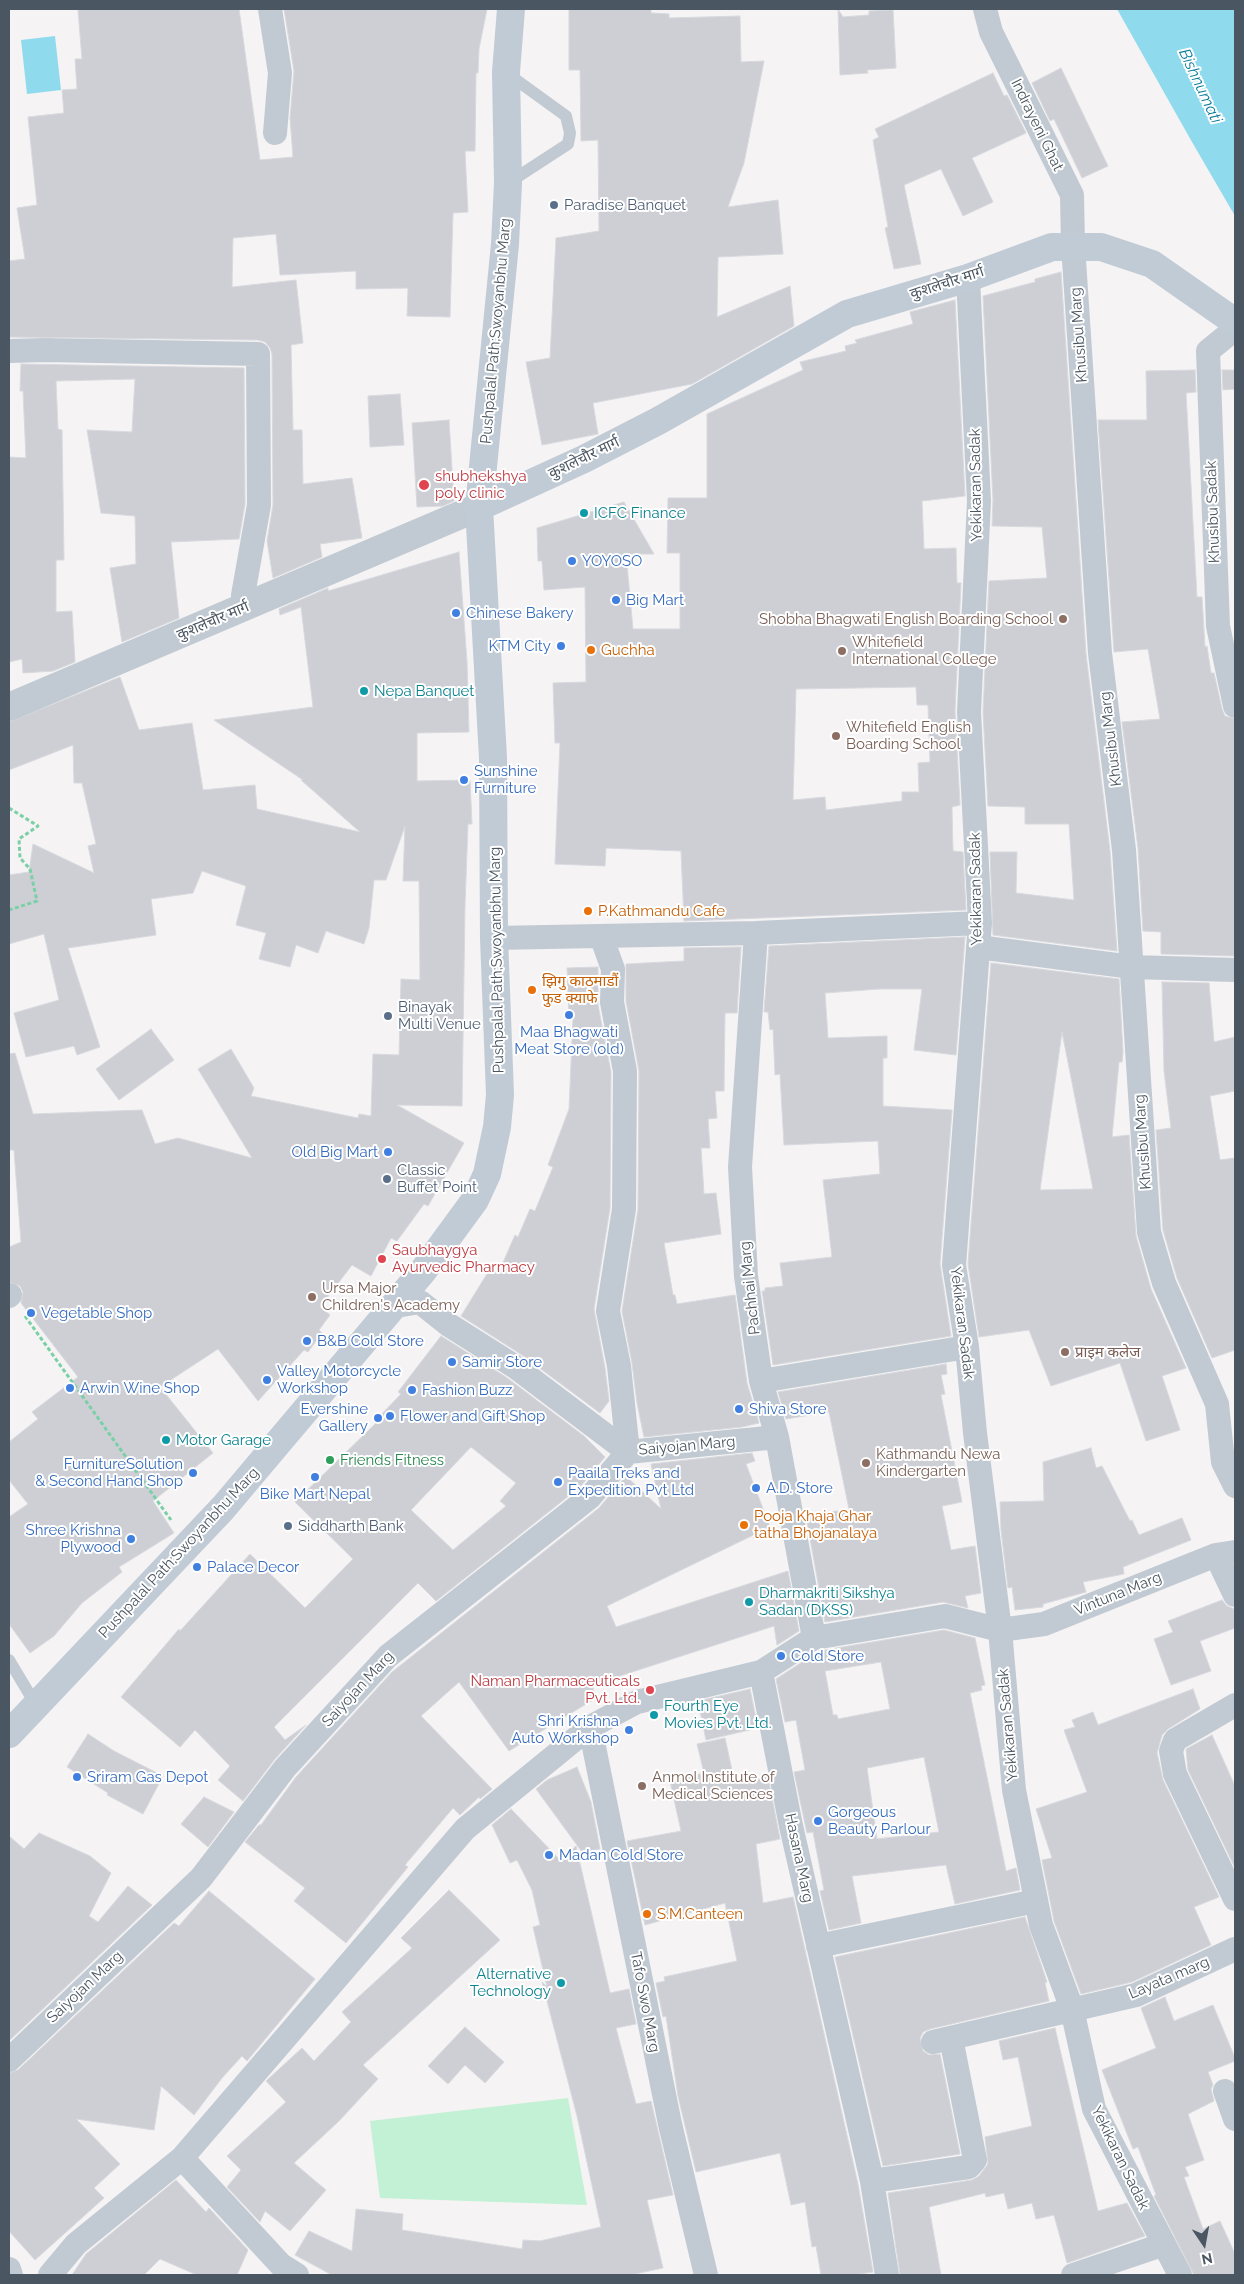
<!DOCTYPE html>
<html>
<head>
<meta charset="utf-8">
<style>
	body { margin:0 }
	#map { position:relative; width:1244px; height:2284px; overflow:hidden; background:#f5f3f3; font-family:Raleway,sans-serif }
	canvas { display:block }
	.frame { position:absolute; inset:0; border:10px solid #4a5661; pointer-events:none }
	.north { position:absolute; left:1179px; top:2219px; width:50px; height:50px; -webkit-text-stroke:4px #fff; paint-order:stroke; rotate:168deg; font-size:14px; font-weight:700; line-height:20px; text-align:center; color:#4a5661 }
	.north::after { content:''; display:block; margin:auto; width:18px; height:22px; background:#4a5661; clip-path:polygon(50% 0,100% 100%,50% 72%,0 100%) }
</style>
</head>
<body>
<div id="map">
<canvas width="1244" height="2284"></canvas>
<div class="frame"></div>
<div class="north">N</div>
</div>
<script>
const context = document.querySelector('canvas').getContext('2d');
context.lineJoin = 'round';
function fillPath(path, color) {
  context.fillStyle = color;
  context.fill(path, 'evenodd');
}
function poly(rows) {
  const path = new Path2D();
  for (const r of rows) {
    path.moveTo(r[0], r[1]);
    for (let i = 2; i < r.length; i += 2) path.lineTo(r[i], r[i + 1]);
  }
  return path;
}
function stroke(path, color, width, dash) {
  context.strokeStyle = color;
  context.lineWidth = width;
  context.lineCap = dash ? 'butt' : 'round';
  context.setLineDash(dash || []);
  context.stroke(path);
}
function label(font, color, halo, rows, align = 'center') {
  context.font = font + ' Raleway,"Noto Sans Devanagari",sans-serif';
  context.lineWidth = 4;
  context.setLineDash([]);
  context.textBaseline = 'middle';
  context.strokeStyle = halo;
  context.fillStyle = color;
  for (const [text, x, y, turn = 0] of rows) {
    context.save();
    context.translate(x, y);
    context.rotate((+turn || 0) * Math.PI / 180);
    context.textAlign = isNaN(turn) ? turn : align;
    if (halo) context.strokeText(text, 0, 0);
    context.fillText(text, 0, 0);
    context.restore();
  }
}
fillPath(poly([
	[568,2098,587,2205,380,2198,370,2121]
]), '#c3f1d5');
fillPath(poly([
	[1117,9,1235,9,1235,216,1192,142],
	[55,36,61,90,27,94,21,40]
]), '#90daee');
const building = poly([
	[93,9,239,9,260,160,293,157,290,118,294,71,284,9,487,9,479,49,478,73,476,73,475,151,465,151,468,212,453,213,450,317,407,316,408,288,356,289,356,271,280,275,276,234,233,238,232,287,296,280,303,343,291,345,293,430,302,430,303,484,352,478,362,538,320,544,322,557,273,578,267,541,273,505,272,354,270,348,265,342,258,340,9,337,9,261,25,259,17,208,37,205,28,117,64,113,62,90,77,89,75,59,82,59,78,10,93,9],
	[569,9,651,9,651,13,669,14,669,18,740,16,741,62,764,61,744,163,728,207,778,200,783,254,718,257,717,317,790,286,794,326,692,384,593,403,598,434,542,445,526,362,550,358,556,238,599,231,598,140,581,141,580,70,569,70,569,9],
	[838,9,843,17,869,15,869,11,893,10,896,68,867,70,868,73,840,75,838,9],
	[1061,68,1108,166,1082,178,1054,119,1050,121,1032,83,1061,68],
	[993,73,1004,96,1007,95,1026,133,972,158,993,202,963,216,941,169,904,185,921,264,894,269,885,228,888,227,873,140,879,137,875,129,993,73],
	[1061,272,1086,654,1110,851,1117,951,993,935,990,852,1017,852,1016,893,1074,900,1069,824,1025,824,1025,807,988,806,983,712,989,581,1047,578,1042,527,992,526,993,500,983,296,1035,282,1035,279,1061,272],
	[955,300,965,496,922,501,924,549,956,548,957,583,961,583,955,711,960,805,952,807,953,851,963,852,966,910,684,921,681,851,606,848,605,866,555,864,560,743,555,743,553,683,586,682,585,587,544,590,542,561,538,561,537,528,624,502,654,554,626,554,633,629,680,629,680,553,667,553,668,498,707,498,707,414,803,370,800,362,846,351,845,346,857,343,855,340,913,324,910,312,955,300],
	[916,687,917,705,928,705,930,762,918,763,919,792,902,792,902,801,826,810,825,797,793,800,796,689,916,687],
	[21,364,244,368,245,504,239,539,171,542,179,618,122,642,110,568,136,564,135,516,101,513,87,430,132,432,135,379,56,381,58,429,62,430,64,560,56,560,56,612,72,611,75,662,53,671,23,673,22,659,9,662,9,457,26,458,23,391,20,391,21,364],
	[1195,370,1196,392,1186,393,1197,597,1202,597,1205,647,1207,646,1211,673,1214,673,1222,709,1225,716,1235,719,1235,956,1161,954,1161,932,1143,931,1138,848,1122,722,1160,719,1148,649,1114,652,1098,420,1147,420,1146,371,1195,370],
	[1222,370,1235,370,1235,389,1223,390,1222,370],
	[400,394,404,445,370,447,368,396,400,394],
	[449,420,454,501,443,506,417,507,412,423,449,420],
	[459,552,467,662,469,732,417,733,417,781,470,780,472,824,468,824,465,905,462,1106,397,1105,464,1143,428,1206,424,1204,397,1241,391,1238,371,1276,352,1265,320,1307,330,1315,319,1330,322,1333,308,1352,304,1350,258,1401,218,1349,160,1387,213,1453,153,1501,174,1533,119,1567,122,1572,82,1603,54,1636,30,1653,9,1624,9,1517,28,1504,9,1480,9,1442,38,1419,32,1412,78,1377,21,1303,23,1292,20,1286,9,1282,9,1247,21,1242,14,1150,9,1150,9,1054,15,1053,33,1114,142,1110,155,1144,178,1138,252,1158,198,1069,231,1049,254,1088,251,1096,358,1118,359,1114,371,1116,373,1054,399,1055,401,979,420,980,419,881,403,881,405,826,386,880,374,880,369,928,364,944,326,931,318,953,296,945,290,967,259,959,266,933,236,925,246,886,202,871,193,893,151,899,156,935,68,948,100,1047,77,1055,74,1046,26,1057,14,1013,59,1000,44,934,9,944,9,875,29,872,33,844,94,873,88,846,96,844,82,783,74,783,73,745,9,770,9,722,120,677,139,730,192,723,203,790,255,785,257,809,360,832,301,780,303,780,214,720,313,707,301,607,280,615,279,609,328,588,328,591,459,552],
	[965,937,956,1055,914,1050,922,989,879,989,825,993,828,1038,887,1036,887,1058,883,1058,883,1106,952,1110,940,1264,951,1336,773,1365,762,1291,765,1291,765,1288,783,1286,780,1263,832,1257,823,1180,880,1174,878,1141,784,1145,780,1074,775,1075,773,1029,770,1030,768,1012,764,1012,769,946,965,937],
	[741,947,737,1013,725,1013,724,1091,715,1091,717,1118,708,1119,710,1148,701,1148,704,1194,716,1193,721,1234,664,1243,673,1295,675,1295,677,1304,735,1295,747,1383,759,1423,742,1427,644,1437,637,1403,632,1363,622,1311,638,1209,639,1071,626,1001,626,964,684,961,684,948,741,947],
	[991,963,1119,979,1123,1052,1122,1062,1119,1062,1112,1137,1129,1135,1136,1236,1151,1289,1186,1368,1162,1376,1180,1430,1146,1441,1120,1363,1051,1386,1029,1330,979,1337,968,1264,991,963],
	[1062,1032,1093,1189,1040,1190,1062,1032],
	[598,967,598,1005,611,1072,610,1208,594,1309,605,1368,609,1401,600,1413,522,1355,461,1316,490,1269,498,1274,515,1235,518,1237,530,1209,535,1211,553,1167,548,1165,569,1109,573,1018,569,1018,567,968,598,967],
	[1162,982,1209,983,1214,1042,1235,1037,1235,1091,1210,1096,1220,1160,1235,1158,1235,1350,1212,1358,1177,1278,1163,1230,1156,1130,1171,1128,1164,1071,1162,982],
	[151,1029,174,1060,119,1100,96,1069,151,1029],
	[441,1336,506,1377,584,1436,605,1457,580,1487,436,1601,418,1583,274,1727,285,1740,306,1725,275,1759,243,1801,218,1780,230,1766,195,1730,180,1747,121,1697,179,1629,180,1631,250,1554,305,1608,353,1559,295,1502,376,1423,374,1422,401,1394,398,1392,441,1336],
	[471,1447,516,1483,500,1501,506,1506,453,1550,411,1510,471,1447],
	[946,1364,947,1374,941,1375,945,1394,941,1395,962,1502,942,1506,951,1550,975,1546,981,1593,965,1596,968,1608,943,1602,825,1622,806,1516,849,1509,829,1412,786,1419,778,1392,946,1364],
	[1091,1448,1096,1468,1102,1466,1130,1521,1132,1520,1139,1535,1182,1518,1191,1540,1123,1567,1124,1574,1083,1582,1086,1592,1043,1604,1043,1607,1015,1610,1012,1587,1008,1588,1001,1530,1000,1502,1044,1501,1043,1462,1091,1448],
	[752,1453,755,1461,746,1464,770,1527,607,1606,616,1627,788,1571,799,1631,777,1645,774,1626,592,1685,596,1698,509,1751,459,1682,421,1716,492,1789,480,1799,479,1797,460,1815,453,1808,405,1865,408,1867,346,1943,294,1901,305,1888,245,1842,259,1825,261,1825,296,1777,392,1672,599,1508,626,1476,661,1509,651,1464,752,1453],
	[1222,1600,1227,1606,1234,1609,1235,1628,1200,1641,1211,1671,1171,1685,1154,1639,1173,1632,1168,1621,1222,1600],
	[944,1630,975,1638,985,1685,981,1686,982,1690,970,1693,1006,1871,1016,1868,1020,1890,955,1904,946,1865,852,1876,861,1923,829,1930,820,1891,824,1890,813,1832,807,1833,794,1772,805,1770,796,1720,785,1722,776,1679,819,1651,944,1630],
	[881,1662,890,1709,838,1719,837,1715,833,1715,825,1671,881,1662],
	[924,1757,939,1832,877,1839,867,1768,924,1757],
	[750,1689,758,1728,706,1740,698,1701,750,1689],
	[1193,1689,1200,1709,1168,1729,1162,1735,1157,1753,1163,1780,1219,1897,1194,1907,1211,1945,1132,1982,1081,1994,1054,1921,1042,1860,1052,1858,1036,1809,1087,1792,1064,1730,1075,1727,1072,1720,1093,1712,1098,1725,1193,1689],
	[88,1734,114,1751,163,1776,143,1814,107,1795,108,1793,67,1767,88,1734],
	[1212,1735,1235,1786,1235,1868,1188,1770,1186,1749,1212,1735],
	[725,1738,735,1784,768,1777,780,1839,756,1844,763,1903,793,1897,858,2184,873,2272,852,2275,821,2275,816,2246,812,2247,805,2202,791,2205,780,2153,696,2172,678,2096,666,2016,663,2017,656,1983,665,1981,664,1977,737,1961,725,1903,645,1925,627,1841,681,1831,670,1781,704,1773,697,1744,725,1738],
	[577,1767,591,1802,600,1849,582,1852,536,1789,547,1780,577,1767],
	[204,1797,234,1812,208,1847,181,1824,204,1797],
	[511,1809,560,1860,576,1846,610,1993,629,1989,636,2024,616,2028,636,2104,651,2101,673,2195,647,2200,663,2268,630,2275,332,2275,295,2255,309,2231,352,2251,356,2209,403,2214,402,2230,522,2249,523,2240,540,2241,601,2227,577,2116,542,1982,547,1987,533,1927,540,1925,532,1890,517,1860,510,1863,492,1825,511,1809],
	[39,1833,90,1856,111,1873,89,1916,98,1922,128,1886,152,1905,9,2041,9,1836,24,1849,39,1833],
	[449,1890,500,1940,363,2065,378,2079,339,2121,294,2163,326,2190,290,2231,265,2211,260,2222,227,2187,241,2170,227,2156,286,2102,266,2081,302,2048,314,2061,351,2022,342,2012,412,1948,401,1938,449,1890],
	[209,1891,315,1979,247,2061,242,2056,222,2078,194,2115,161,2086,154,2130,76,2119,120,2164,94,2188,104,2198,35,2260,9,2231,9,2073,18,2070,174,1923,179,1926,209,1891],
	[1025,1917,1047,1982,1045,1983,1049,2001,930,2029,923,2032,920,2038,923,2051,929,2055,940,2054,960,2154,883,2166,835,1957,1025,1917],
	[1165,1997,1174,2021,1213,2005,1235,2058,1235,2061,1208,2072,1213,2085,1211,2089,1214,2101,1188,2114,1204,2160,1185,2167,1189,2176,1184,2177,1203,2229,1220,2221,1235,2254,1235,2275,1194,2275,1154,2196,1156,2195,1138,2147,1133,2149,1102,2070,1156,2048,1141,2008,1165,1997],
	[465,2027,504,2062,485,2083,465,2065,448,2084,428,2066,465,2027],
	[1055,2028,1098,2211,1127,2203,1145,2236,1067,2263,1054,2215,1036,2219,1032,2203,1008,2209,1004,2193,986,2197,985,2193,929,2207,941,2275,900,2275,888,2193,972,2180,979,2176,988,2164,985,2137,1032,2126,1018,2057,1003,2060,999,2041,1055,2028],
	[176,2180,206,2212,209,2208,248,2250,237,2275,197,2275,160,2259,144,2275,72,2275,86,2254,176,2180]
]);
fillPath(building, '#cdcfd5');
stroke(building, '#d7d9de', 1);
stroke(poly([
	[9,808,38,826,19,839,20,858,30,869,37,901,9,910],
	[25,1316,171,1520]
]), '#7ad0a6', 3, [4, 2.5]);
stroke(poly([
	[508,74,566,116,570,133,568,144,508,183],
	[9,1660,36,1705]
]), '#c1cad2', 12);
stroke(poly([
	[270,9,280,73,275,133],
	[985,9,991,32,1072,195,1073,245,1100,653,1124,850,1149,1232,1164,1283,1217,1404,1223,1462,1235,1486],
	[968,278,979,501,969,712,980,923,954,1265,967,1347,975,1433,1000,1630,1014,1790,1041,1925,1072,2009,1094,2109,1180,2275],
	[1235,329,1208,351,1218,626,1235,706],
	[9,351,44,350,258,354,259,505,243,595,245,607],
	[756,933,740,1167,746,1276,761,1381,777,1437,814,1638],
	[601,936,613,969,612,1002,625,1071,624,1209,608,1311,619,1366,628,1452],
	[494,938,756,933,980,923],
	[978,947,1132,967,1235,970],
	[9,1296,10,1295],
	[390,1307,420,1302,449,1325,514,1366,628,1452],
	[761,1381,967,1347],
	[1216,1555,1235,1595],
	[761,1672,791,1826,872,2181,887,2275],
	[1235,1705,1175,1740,1171,1751,1175,1774,1235,1899],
	[590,1727,670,2124,706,2275],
	[818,1946,1036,1901],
	[933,2042,1136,1995,1235,1949],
	[9,2060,201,1878,285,1768,388,1656,590,1497,628,1452,777,1437],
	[1225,2091,1235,2119],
	[182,2158,281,2265,297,2275],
	[872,2181,969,2167,975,2160,951,2038],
	[9,2269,11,2275],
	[50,2275,76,2244,182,2158,465,1829,590,1727,637,1702,761,1672,814,1638,945,1616,1000,1630,1044,1624,1216,1555,1235,1552],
	[1073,2275,1162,2245]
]), '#c1cad2', 24);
stroke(poly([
	[9,707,479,507]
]), '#c1cad2', 28);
stroke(poly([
	[479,507,584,459,658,421,847,314,968,278,1052,247,1101,247,1152,264,1235,322],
	[9,1734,223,1508,423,1271,475,1200,487,1174,497,1127,500,1095,494,938,493,758,479,507,505,244,508,183,506,72,511,9]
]), '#c1cbd6', 28);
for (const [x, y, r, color] of [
	[554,205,5,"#5c6f8a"],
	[424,485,6,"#e0444e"],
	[584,513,5,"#0f9aa8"],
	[572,561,5,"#3f7fe0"],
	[616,600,5,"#3f7fe0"],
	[456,613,5,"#3f7fe0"],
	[1063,619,5,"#8d6e63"],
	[561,646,5,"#3f7fe0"],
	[591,650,5,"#e8710a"],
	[842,651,5,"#8d6e63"],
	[364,691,5,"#0f9aa8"],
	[836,736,5,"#8d6e63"],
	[464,780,5,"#3f7fe0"],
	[588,911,5,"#e8710a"],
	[532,990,5,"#e8710a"],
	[569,1015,5,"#3f7fe0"],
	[388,1016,5,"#5c6f8a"],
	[388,1152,5,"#3f7fe0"],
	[387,1179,5,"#5c6f8a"],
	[382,1259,5,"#e0444e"],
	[312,1297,5,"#8d6e63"],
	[31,1313,5,"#3f7fe0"],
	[307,1341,5,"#3f7fe0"],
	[1065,1352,5,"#8d6e63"],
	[452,1362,5,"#3f7fe0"],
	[267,1380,5,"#3f7fe0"],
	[70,1388,5,"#3f7fe0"],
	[412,1390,5,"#3f7fe0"],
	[739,1409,5,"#3f7fe0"],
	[390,1416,5,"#3f7fe0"],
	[378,1418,5,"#3f7fe0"],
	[166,1440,5,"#0f9aa8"],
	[330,1460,5,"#2e9e5b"],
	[866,1463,5,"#8d6e63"],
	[193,1473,5,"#3f7fe0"],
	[315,1477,5,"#3f7fe0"],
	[558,1482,5,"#3f7fe0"],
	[756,1488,5,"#3f7fe0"],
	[744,1525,5,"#e8710a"],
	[288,1526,5,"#5c6f8a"],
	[131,1539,5,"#3f7fe0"],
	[197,1567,5,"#3f7fe0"],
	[749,1602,5,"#0f9aa8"],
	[781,1656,5,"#3f7fe0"],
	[650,1690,5,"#e0444e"],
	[654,1715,5,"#0f9aa8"],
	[629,1730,5,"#3f7fe0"],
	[77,1777,5,"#3f7fe0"],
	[642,1786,5,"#8d6e63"],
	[818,1821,5,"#3f7fe0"],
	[549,1855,5,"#3f7fe0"],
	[647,1914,5,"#e8710a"],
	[561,1983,5,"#0f9aa8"]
]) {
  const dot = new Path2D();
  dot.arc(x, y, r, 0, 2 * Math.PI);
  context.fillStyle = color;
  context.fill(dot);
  stroke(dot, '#fff', 2);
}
label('15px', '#4a5661', '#fff', [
	["Indrayeni Ghat",1037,125,64],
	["कुशलेचौर मार्ग",947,283,-18],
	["Pushpalal Path;Swoyanbhu Marg",496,331,-85],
	["Khusibu Marg",1079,335,-94],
	["कुशलेचौर मार्ग",584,458,-26],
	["Yekikaran Sadak",976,485,-91],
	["Khusibu Sadak",1213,512,-92],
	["कुशलेचौर मार्ग",213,621,-23],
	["Khusibu Marg",1111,739,-97],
	["Yekikaran Sadak",976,889,-91],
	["Pushpalal Path;Swoyanbhu Marg",497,960,-91],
	["Khusibu Marg",1143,1142,-94],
	["Pachhai Marg",750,1288,-96],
	["Yekikaran Sadak",962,1323,83],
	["Saiyojan Marg",687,1446,-5],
	["Pushpalal Path;Swoyanbhu Marg",179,1553,-47],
	["Vintuna Marg",1118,1594,-22],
	["Saiyojan Marg",358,1689,-47],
	["Yekikaran Sadak",1008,1725,-95],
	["Hasana Marg",799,1858,78],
	["Layata marg",1169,1978,-23],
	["Saiyojan Marg",85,1987,-43],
	["Tafo Swo Marg",645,2002,79],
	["Yekikaran Sadak",1120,2158,64]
]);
label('15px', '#4e5e75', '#fff', [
	["Paradise Banquet",564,205],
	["Binayak",398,1007],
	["Multi Venue",398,1024],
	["Classic",397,1170],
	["Buffet Point",397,1187],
	["Siddharth Bank",298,1526]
], 'left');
label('15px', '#be3a42', '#fff', [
	["shubhekshya",435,476],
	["poly clinic",435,493],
	["Saubhaygya",392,1250],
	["Ayurvedic Pharmacy",392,1267],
	["Naman Pharmaceuticals",640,1681,"right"],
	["Pvt. Ltd.",640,1698,"right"]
], 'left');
label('15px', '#0d838f', '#fff', [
	["ICFC Finance",594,513],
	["Nepa Banquet",374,691],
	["Motor Garage",176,1440],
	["Dharmakriti Sikshya",759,1593],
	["Sadan (DKSS)",759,1610],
	["Fourth Eye",664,1706],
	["Movies Pvt. Ltd.",664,1723],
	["Alternative",551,1974,"right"],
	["Technology",551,1991,"right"]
], 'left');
label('15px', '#366cbe', '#fff', [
	["YOYOSO",582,561],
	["Big Mart",626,600],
	["Chinese Bakery",466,613],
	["KTM City",551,646,"right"],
	["Sunshine",474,771],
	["Furniture",474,788],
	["Maa Bhagwati",569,1032,"center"],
	["Meat Store (old)",569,1049,"center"],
	["Old Big Mart",378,1152,"right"],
	["Vegetable Shop",41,1313],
	["B&B Cold Store",317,1341],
	["Samir Store",462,1362],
	["Valley Motorcycle",277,1371],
	["Workshop",277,1388],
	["Arwin Wine Shop",80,1388],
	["Fashion Buzz",422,1390],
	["Evershine",368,1409,"right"],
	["Gallery",368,1426,"right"],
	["Shiva Store",749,1409],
	["Flower and Gift Shop",400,1416],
	["FurnitureSolution",183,1464,"right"],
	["& Second Hand Shop",183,1481,"right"],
	["Paaila Treks and",568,1473],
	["Expedition Pvt Ltd",568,1490],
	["A.D. Store",766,1488],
	["Bike Mart Nepal",315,1494,"center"],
	["Shree Krishna",121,1530,"right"],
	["Plywood",121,1547,"right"],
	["Palace Decor",207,1567],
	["Cold Store",791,1656],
	["Shri Krishna",619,1721,"right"],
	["Auto Workshop",619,1738,"right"],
	["Sriram Gas Depot",87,1777],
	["Gorgeous",828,1812],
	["Beauty Parlour",828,1829],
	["Madan Cold Store",559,1855]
], 'left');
label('15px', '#785e54', '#fff', [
	["Shobha Bhagwati English Boarding School",1053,619,"right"],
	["Whitefield",852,642],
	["International College",852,659],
	["Whitefield English",846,727],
	["Boarding School",846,744],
	["Ursa Major",322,1288],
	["Children's Academy",322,1305],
	["प्राइम कलेज",1075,1352],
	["Kathmandu Newa",876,1454],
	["Kindergarten",876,1471],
	["Anmol Institute of",652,1777],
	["Medical Sciences",652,1794]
], 'left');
label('15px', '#c56008', '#fff', [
	["Guchha",601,650],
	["P.Kathmandu Cafe",598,911],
	["झिगु काठमाडौं",542,981],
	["फुड क्याफे",542,998],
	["Pooja Khaja Ghar",754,1516],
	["tatha Bhojanalaya",754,1533],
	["S.M.Canteen",657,1914]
], 'left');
label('15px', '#27864d', '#fff', [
	["Friends Fitness",340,1460]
], 'left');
label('italic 16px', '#0c7c9b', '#fff', [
	["Bishnumati",1200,86,65]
]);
</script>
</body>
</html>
